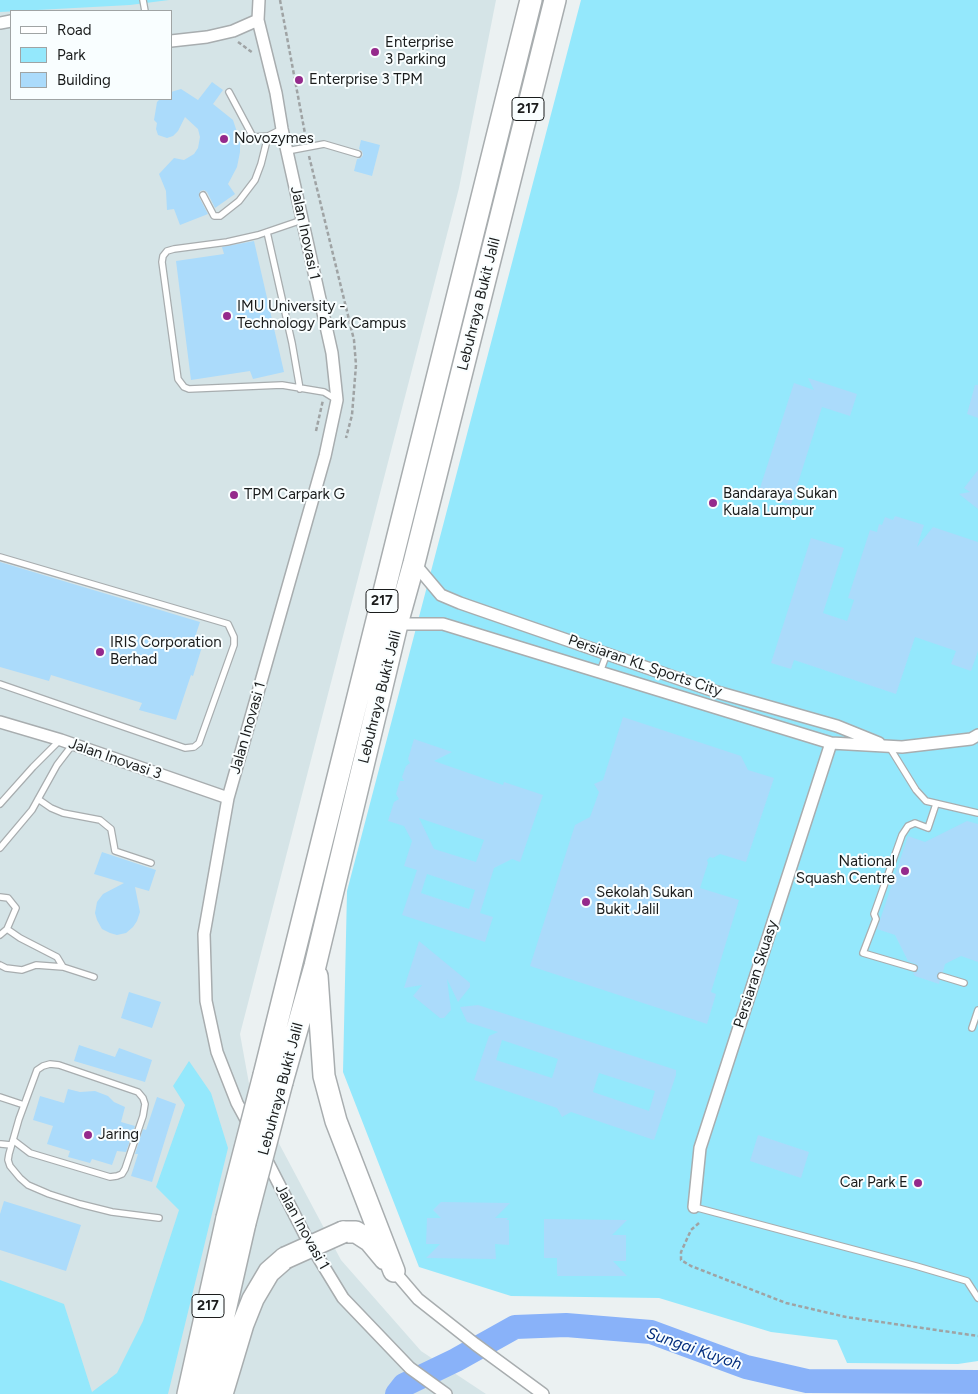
<!DOCTYPE html>
<html>
<head>
<meta charset="utf-8">
<style>
	body { margin:0 }
	#map { position:relative; width:978px; height:1394px; overflow:hidden; background:#ebf1f2; font-family:Figtree,sans-serif }
	canvas { display:block }
	.legend { position:absolute; left:10px; top:10px; width:162px; height:90px; box-sizing:border-box; background:#f9feff; border:1px solid #a0a4a4; margin:0; padding:6px 9px; list-style:none; font-size:15px; color:#1a1c1c }
	.legend li { display:flex; align-items:center; gap:10px; height:25px }
	.legend b { width:25px; border:1px solid #a0a4a4 }
</style>
</head>
<body>
<div id="map">
<canvas width="978" height="1394"></canvas>
<ul class="legend">
<li><b style="height:6px;background:#fff"></b>Road</li>
<li><b style="height:14px;background:#94e8fc"></b>Park</li>
<li><b style="height:14px;background:#abdbfb"></b>Building</li>
</ul>
</div>
<script>
const context = document.querySelector('canvas').getContext('2d');
context.lineJoin = 'round';
function fillPath(path, color) {
  context.fillStyle = color;
  context.fill(path, 'evenodd');
}
function poly(rows) {
  const path = new Path2D();
  for (const r of rows) {
    path.moveTo(r[0], r[1]);
    for (let i = 2; i < r.length; i += 2) path.lineTo(r[i], r[i + 1]);
  }
  return path;
}
function stroke(path, color, width, dash) {
  context.strokeStyle = color;
  context.lineWidth = width;
  context.lineCap = dash ? 'butt' : 'round';
  context.setLineDash(dash || []);
  context.stroke(path);
}
function label(font, color, halo, rows, align = 'center') {
  context.font = font + ' Figtree,sans-serif';
  context.lineWidth = 4;
  context.setLineDash([]);
  context.textBaseline = 'middle';
  context.strokeStyle = halo;
  context.fillStyle = color;
  for (const [text, x, y, turn = 0] of rows) {
    context.save();
    context.translate(x, y);
    context.rotate((+turn || 0) * Math.PI / 180);
    context.textAlign = isNaN(turn) ? turn : align;
    if (halo) context.strokeText(text, 0, 0);
    context.fillText(text, 0, 0);
    context.restore();
  }
}
fillPath(poly([
	[0,0,496,0,459,188,240,1034,250,1089,341,1260,421,1351,486,1394,0,1394],
	[11,11,171,11,171,99,11,99]
]), '#d5e4e7');
fillPath(poly([
	[0,0,169,0,130,5,0,12],
	[581,0,978,0,978,1361,958,1364,847,1363,837,1340,771,1332,659,1298,511,1296,419,1267,343,1072,347,891],
	[189,1061,211,1093,228,1148,168,1394,0,1394,0,1280,64,1304,92,1392,117,1373,143,1321,179,1210,156,1187,185,1105,173,1086]
]), '#94e8fc');
stroke(poly([
	[397,1394,404,1385,456,1360,515,1327,566,1325,651,1332,746,1367,807,1381,978,1382]
]), '#89b2f9', 24);
fillPath(poly([
	[212,82,223,90,213,104,233,120,240,141,240,152,237,167,228,184,235,194,215,208,207,192,204,190,200,191,199,197,208,214,180,225,174,209,167,210,166,191,159,174,174,158,184,160,194,154,198,148,200,137,198,129,185,117,178,131,173,136,167,138,158,135,156,129,157,123,154,120,157,102,160,99,171,99,171,92,181,89,198,100],
	[361,140,380,145,372,176,354,171,357,159,361,158,363,155,362,151,359,149],
	[254,241,284,372,253,379,250,371,191,380,176,261,224,254,222,247],
	[808,378,857,394,850,416,822,407,791,505,770,498,771,495,759,491,794,383,814,390],
	[975,385,978,385,978,418,967,414],
	[978,470,978,509,959,494,970,492,964,488],
	[895,516,924,525,917,547,933,527,978,542,978,651,971,671,951,664,956,651,915,637,896,694,794,660,791,669,771,663,811,538,844,548,823,613,847,621,854,600,848,598,870,530,877,532,879,524,882,525,885,517,893,520],
	[0,562,200,622,196,634,205,637,193,676,191,675,176,720,139,710,142,703,51,675,49,681,0,667],
	[623,717,741,756,748,770,774,778,746,862,720,854,713,858,710,857,707,860,708,863,700,888,739,900,711,992,716,994,707,1024,530,966,575,825,590,817,599,792,594,784,603,780],
	[414,739,452,752,434,761,503,785,504,782,543,795,520,862,512,859,494,868,480,913,493,917,485,942,402,915,417,870,404,866,412,841,404,826,388,821,394,802,399,799,396,794,400,781,404,781,402,777,406,766,410,763,408,759],
	[419,818,484,840,476,862,434,849],
	[427,874,475,890,469,909,421,893],
	[967,821,978,824,978,962,961,956,945,964,943,972,937,974,937,978,940,980,939,984,915,976,913,973,918,971,918,966,916,964,908,961,895,935,877,929,908,836,925,842],
	[102,852,156,870,149,891,135,887,140,912,137,921,133,927,126,933,117,935,110,933,102,929,97,920,95,913,97,902,103,894,124,883,94,874],
	[419,941,470,983,470,987,458,1002,447,979,451,1010,444,1018,440,1018,413,996,422,985,404,988],
	[129,992,161,1002,152,1028,121,1018],
	[478,1005,676,1070,676,1075,654,1140,571,1112,562,1117,557,1108,474,1080,489,1036,498,1032,467,1022,460,1007],
	[502,1040,558,1059,552,1078,496,1060],
	[599,1073,655,1091,649,1111,593,1092],
	[79,1045,115,1057,119,1048,152,1060,145,1082,74,1061],
	[68,1089,80,1092,95,1091,108,1096,114,1102,125,1107,121,1122,135,1126,126,1152,117,1151,112,1165,92,1159,90,1163,68,1157,70,1151,47,1144,53,1126,33,1120,40,1096,64,1103],
	[157,1097,176,1104,152,1182,131,1176,138,1154,135,1154,143,1129,146,1130],
	[758,1135,809,1152,801,1178,750,1161],
	[4,1201,81,1225,66,1271,0,1250,0,1214],
	[441,1202,510,1203,495,1218,508,1218,506,1220,509,1220,509,1245,495,1244,496,1259,426,1258,440,1244,426,1244,427,1218,441,1218,433,1210],
	[544,1219,627,1220,612,1235,626,1235,626,1261,613,1261,627,1276,557,1276,558,1274,557,1274,557,1258,544,1258]
]), '#abdbfb');
const lane = poly([
	[143,0,145,11],
	[229,92,253,137,268,136,282,129],
	[287,151,324,144,358,154],
	[203,195,214,216,220,216,239,201,255,180,261,164,268,136],
	[302,220,258,235,227,242,174,249,167,251,163,256,162,262,178,379,184,387,189,389,282,385,324,392,337,400],
	[267,232,292,343,300,389],
	[0,557,228,624,234,637,234,645,199,743,194,747,185,748,0,684],
	[600,672,607,653],
	[890,748,916,790,926,801,978,813],
	[38,799,51,808,63,813,100,820,111,829,115,851,151,863],
	[0,804,33,767,60,740],
	[0,848,32,810,57,765,70,748,74,745],
	[0,897,8,898,16,908,7,929,20,938,57,957,63,967,94,977],
	[0,935,7,929],
	[0,965,6,968,22,970,36,965,63,967],
	[914,968,863,953,876,919,874,914,902,835,908,826,915,823,928,828,936,804],
	[941,976,964,983],
	[972,1028,978,1010],
	[0,1097,24,1105],
	[13,1140,30,1153,110,1177,117,1176,122,1174,125,1169,143,1116,145,1104,143,1098,138,1092,59,1065,50,1064,43,1066,37,1070,19,1119,9,1154,8,1160,10,1166,20,1178,28,1185,49,1194,80,1204,112,1212,159,1218],
	[1,1144,11,1145],
	[694,1207,916,1266,967,1281,978,1298]
]);
const street = poly([
	[0,23,11,21],
	[171,41,207,37,233,31,258,20],
	[414,563,441,595,460,603,717,692,837,726,879,743],
	[397,624,443,624,831,743,902,747,971,739,978,735],
	[0,722,61,740,228,798],
	[250,1127,237,1103,217,1052,206,1001,204,934,228,798,325,456,337,400,332,353,282,129,276,93,258,20,259,0],
	[264,1155,307,1239,343,1298,410,1368,446,1394],
	[694,1207,700,1148,831,743],
	[394,1271,418,1299,475,1344,543,1394]
]);
const highway = poly([
	[317,976,324,1076,336,1121,394,1271],
	[264,1075,531,0],
	[282,1082,315,966,397,624,414,563,555,0],
	[343,1232,356,1232,370,1241,385,1259],
	[188,1394,227,1218],
	[206,1394,245,1223],
	[222,1394,243,1324,253,1299,269,1272,285,1258]
]);
stroke(lane, '#a8adaf', 8);
stroke(street, '#a8adaf', 14);
stroke(highway, '#a8adaf', 24);
stroke(poly([
	[280,0,306,139],
	[238,42,253,53],
	[309,156,354,340,356,365,352,415,346,438],
	[316,431,323,400],
	[699,1223,691,1230,681,1252,681,1260,691,1266,786,1303,846,1317,978,1336]
]), '#9fa3a4', 2.5, [4, 2.5]);
stroke(lane, '#fff', 5.5);
stroke(street, '#fff', 11);
stroke(highway, '#fff', 21);
const highwayBridge = poly([
	[227,1218,264,1075],
	[245,1223,282,1082],
	[285,1258,343,1232]
]);
stroke(highwayBridge, '#a8adaf', 24, []);
stroke(highwayBridge, '#fff', 21);
for (const [x, y, r, color] of [
	[375,52,5,"#952a8c"],
	[299,80,5,"#952a8c"],
	[224,139,5,"#952a8c"],
	[227,316,5,"#952a8c"],
	[234,495,5,"#952a8c"],
	[713,503,5,"#952a8c"],
	[100,652,5,"#952a8c"],
	[905,871,5,"#952a8c"],
	[586,902,5,"#952a8c"],
	[88,1135,5,"#952a8c"],
	[918,1183,5,"#952a8c"]
]) {
  const dot = new Path2D();
  dot.arc(x, y, r, 0, 2 * Math.PI);
  context.fillStyle = color;
  context.fill(dot);
  stroke(dot, '#f9feff', 2);
}
for (const [x, y, w] of [
	[528,109,32],
	[382,601,32],
	[208,1306,32]
]) {
  const box = new Path2D();
  box.roundRect(x - w / 2, y - 11.5, w, 23, 4);
  context.fillStyle = '#f9feff';
  context.fill(box);
  stroke(box, '#1a1c1c', 1);
}
label('bold 14px', '#1a1c1c', null, [
	["217",528,109],
	["217",382,601],
	["217",208,1306]
]);
label('15px', '#1a1c1c', '#f9feff', [
	["Enterprise",385,43],
	["3 Parking",385,60],
	["Enterprise 3 TPM",309,80],
	["Novozymes",234,139],
	["IMU University -",237,307],
	["Technology Park Campus",237,324],
	["Bandaraya Sukan",723,494],
	["Kuala Lumpur",723,511],
	["TPM Carpark G",244,495],
	["IRIS Corporation",110,643],
	["Berhad",110,660],
	["National",895,862,"right"],
	["Squash Centre",895,879,"right"],
	["Sekolah Sukan",596,893],
	["Bukit Jalil",596,910],
	["Jaring",98,1135],
	["Car Park E",908,1183,"right"]
], 'left');
label('15px', '#1a1c1c', '#f9feff', [
	["Jalan Inovasi 1",305,233,78],
	["Lebuhraya Bukit Jalil",479,304,-76],
	["Persiaran KL Sports City",645,666,19],
	["Lebuhraya Bukit Jalil",380,697,-76],
	["Jalan Inovasi 1",248,728,-74],
	["Jalan Inovasi 3",115,759,19],
	["Persiaran Skuasy",756,974,-72],
	["Lebuhraya Bukit Jalil",281,1089,-75],
	["Jalan Inovasi 1",302,1227,61]
]);
label('italic 16px', '#022d7d', '#f9feff', [
	["Sungai Kuyoh",694,1349,19]
]);
</script>
</body>
</html>
